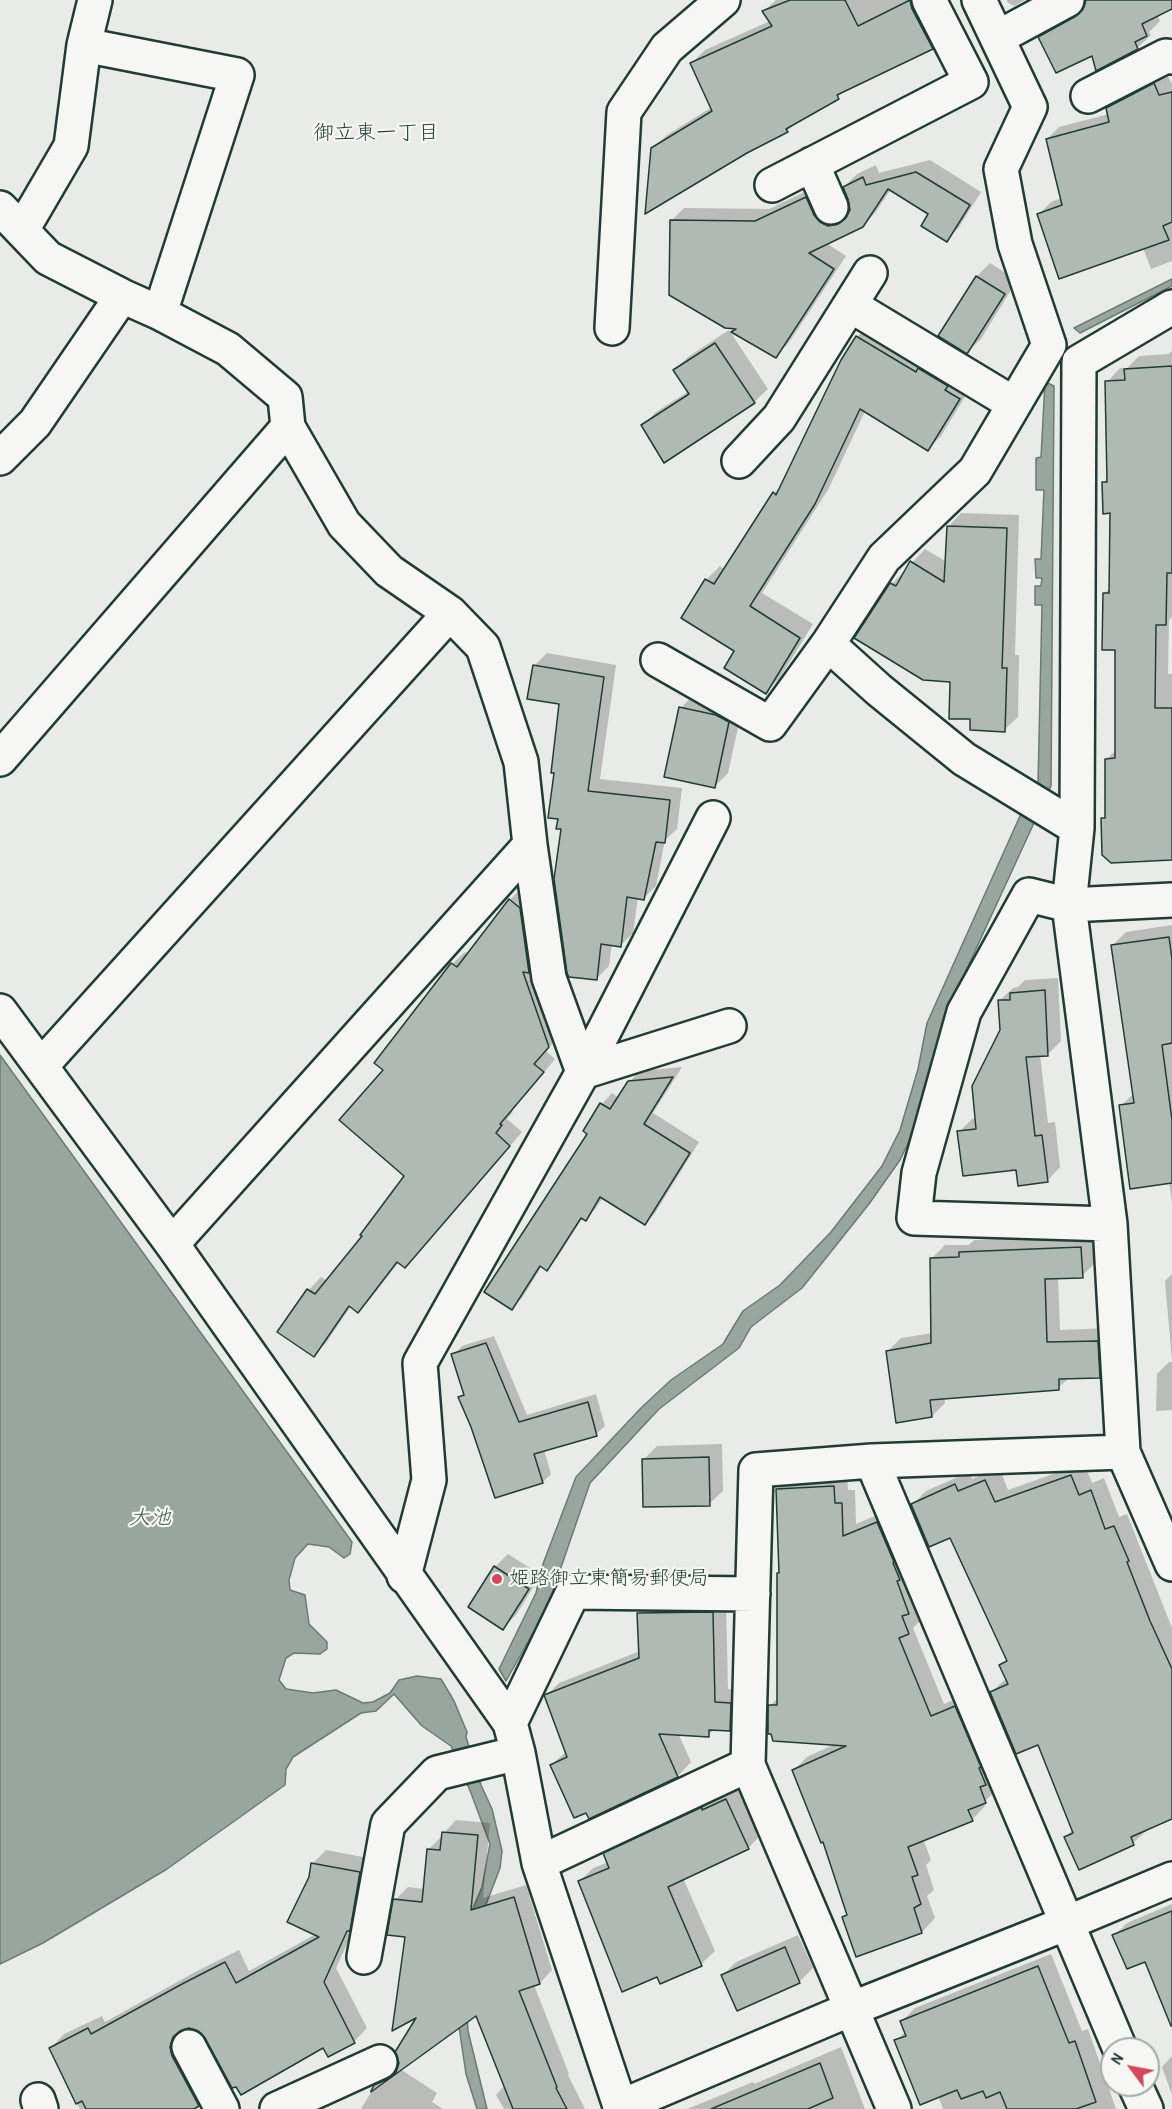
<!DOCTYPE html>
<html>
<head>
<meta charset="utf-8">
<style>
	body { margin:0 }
	#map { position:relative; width:1172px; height:2109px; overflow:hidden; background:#e9ebe7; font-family:"Patrick Hand",sans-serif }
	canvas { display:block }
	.north { position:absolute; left:1100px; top:2037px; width:60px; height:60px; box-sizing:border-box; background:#f6f6f2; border:2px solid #a0aca6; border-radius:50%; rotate:302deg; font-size:16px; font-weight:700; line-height:24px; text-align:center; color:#1f3d34 }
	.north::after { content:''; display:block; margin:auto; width:21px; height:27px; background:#d1495b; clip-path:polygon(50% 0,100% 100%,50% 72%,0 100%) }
</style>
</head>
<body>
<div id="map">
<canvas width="1172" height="2109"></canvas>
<div class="north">N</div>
</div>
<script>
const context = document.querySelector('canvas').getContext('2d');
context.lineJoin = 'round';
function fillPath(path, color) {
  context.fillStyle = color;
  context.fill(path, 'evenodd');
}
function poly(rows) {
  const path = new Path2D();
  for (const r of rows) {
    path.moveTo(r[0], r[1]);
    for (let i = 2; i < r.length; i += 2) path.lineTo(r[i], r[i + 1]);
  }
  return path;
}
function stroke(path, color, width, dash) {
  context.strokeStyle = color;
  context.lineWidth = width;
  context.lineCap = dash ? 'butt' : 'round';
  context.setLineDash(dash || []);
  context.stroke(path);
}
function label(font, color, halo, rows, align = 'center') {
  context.font = font + ' "Patrick Hand","Klee One",sans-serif';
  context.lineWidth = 4.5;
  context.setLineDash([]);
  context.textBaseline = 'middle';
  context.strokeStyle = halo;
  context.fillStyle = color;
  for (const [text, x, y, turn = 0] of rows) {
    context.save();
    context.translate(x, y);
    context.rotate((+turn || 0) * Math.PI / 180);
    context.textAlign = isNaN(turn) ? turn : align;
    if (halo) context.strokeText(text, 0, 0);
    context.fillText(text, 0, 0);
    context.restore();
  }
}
const water = poly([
	[1172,279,1172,286,1080,333,1074,328,1172,279],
	[1045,382,1054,386,1051,786,953,999,924,1110,900,1160,869,1204,802,1288,751,1327,739,1348,659,1409,590,1483,547,1608,506,1681,499,1669,536,1593,543,1564,576,1477,641,1408,671,1380,723,1344,743,1311,780,1285,831,1232,882,1166,900,1130,918,1069,927,1023,1033,787,1038,784,1042,605,1035,605,1035,586,1041,586,1042,578,1036,578,1035,559,1041,559,1044,490,1036,490,1036,458,1041,457,1045,382],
	[0,1055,352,1542,350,1554,344,1558,329,1547,308,1544,295,1558,289,1580,290,1590,305,1595,309,1624,327,1642,327,1649,320,1654,294,1653,286,1658,279,1680,286,1689,313,1693,336,1690,363,1703,373,1702,390,1693,399,1680,417,1676,441,1679,454,1701,467,1732,466,1737,481,1785,492,1809,502,1851,500,1868,482,1915,466,1994,468,2031,487,2109,477,2109,466,2074,457,2013,468,1920,482,1887,490,1844,471,1793,451,1746,422,1726,394,1694,376,1711,361,1713,293,1757,286,1769,285,1785,167,1869,43,1943,0,1964,0,1055]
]);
fillPath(water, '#99a6a0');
stroke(water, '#687c75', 1.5);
fillPath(poly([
	[776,0,928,0,945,34,932,47,847,88,838,97,796,122,787,131,653,148,667,135,712,107,692,63,705,50,770,21,764,11],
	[1007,0,1025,0,1014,6,1008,3],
	[1095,0,1168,0,1157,14,1160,21,1149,32,1151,35,1137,48,1093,53,1040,38,1053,24],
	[1166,72,1172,84,1172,261,1151,269,1143,248,1038,215,1051,202,1062,198,1047,139,1059,127,1109,114,1107,109,1120,96],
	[930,160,981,192,959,227,947,240,930,214,891,189,875,213,862,226,826,243,846,256,788,344,775,356,738,327,671,221,684,208,769,209,819,185,842,213,850,212,850,199,844,187,857,174,876,165,879,173],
	[990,263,1017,280,981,339,967,352,940,336,977,276],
	[870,324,972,385,941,436,927,450,865,411,829,488,762,593,813,624,779,679,765,692,736,651,683,617,706,580,720,566,725,570,774,493,783,484,857,337],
	[729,330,768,389,754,402,642,426,656,412,689,391,675,370,688,357],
	[1172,351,1172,617,1169,620,1168,674,1172,674,1172,859,1102,819,1107,815,1107,759,1117,749,1116,649,1104,594,1110,588,1112,512,1104,482,1108,478,1107,382,1120,368,1127,368,1139,356,1168,354],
	[961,513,1019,515,1015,655,1019,655,1018,717,1004,730,972,718,952,680,856,638,892,584,925,549,947,562,948,527],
	[547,653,616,665,600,779,682,788,677,829,665,840,656,886,644,898,638,897,633,933,621,945,612,944,609,966,597,978,560,818,555,772,561,703,534,666],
	[694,694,742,709,728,773,715,786,681,708],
	[522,887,561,1033,546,1051,555,1059,512,1111,513,1112,507,1119,522,1132,417,1254,399,1262,370,1299,357,1311,351,1306,326,1343,313,1355,279,1332,309,1290,321,1277,327,1281,364,1236,406,1176,385,1069,452,964,465,952,468,954,510,900],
	[1172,925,1172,1203,1169,1182,1121,1106,1134,1093,1112,946,1126,932],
	[1058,978,1061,1041,1048,1054,1040,1055,1048,1123,1055,1122,1060,1167,1047,1181,1017,1169,959,1132,972,1119,976,1118,1001,1030,999,1001,1013,988,1018,987,1025,980],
	[682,1067,653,1113,699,1142,655,1213,645,1223,603,1197,596,1208,585,1219,583,1217,557,1258,546,1269,542,1266,522,1298,512,1308,589,1133,585,1131,602,1104,612,1093,619,1098,629,1082,640,1071],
	[1094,1235,1095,1263,1082,1276,1058,1277,1060,1330,1111,1328,1113,1363,1099,1376,1070,1377,1058,1388,944,1397,945,1403,932,1416,887,1352,901,1338,933,1333,932,1258,945,1245,969,1245,974,1240],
	[1172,1274,1172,1361,1165,1281],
	[494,1336,527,1415,596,1394,605,1426,596,1434,544,1450,551,1474,543,1482,472,1426,460,1398,465,1393,453,1355,462,1346],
	[1169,1362,1172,1362,1172,1410,1156,1411,1157,1374],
	[722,1444,723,1491,709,1504,643,1460,657,1446],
	[1084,1463,1092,1483,1104,1478,1119,1517,1127,1514,1172,1628,1172,1818,1147,1830,1133,1843,1079,1868,1066,1837,1073,1829,1039,1743,991,1692,1007,1678,1001,1665,1008,1658,951,1536,913,1504,926,1491,969,1472,972,1479,999,1467,1008,1490],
	[847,1474,848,1490,855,1490,856,1524,891,1509,921,1620,913,1628,944,1704,968,1694,999,1788,984,1802,985,1806,972,1820,923,1839,931,1860,926,1865,934,1890,927,1896,935,1918,922,1932,857,1955,844,1917,848,1913,824,1840,794,1770,807,1757,837,1743,770,1706,779,1697,780,1572,778,1489,791,1476],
	[508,1554,541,1575,516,1615,503,1628,495,1567],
	[726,1600,728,1689,744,1690,743,1716,730,1730,715,1729,708,1735,678,1733,691,1762,678,1776,590,1817,551,1765,567,1751,546,1696,559,1683,640,1651,639,1614,652,1601],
	[740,1787,761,1835,748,1848,683,1878,715,1951,701,1964,661,1982,579,1882,593,1868,609,1862,605,1854,619,1840],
	[456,1820,490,1823,483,1898,526,1885,552,1970,540,1983,534,1985,569,2074,568,2075,585,2109,504,2109,496,2095,505,2085,477,2014,400,2069,437,2093,432,2102,443,2109,361,2109,375,2086,389,2073,398,2069,420,2014,406,1936,395,1900,408,1887,424,1889,428,1850,441,1837,443,1837,444,1833],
	[326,1850,373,1859,358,1920,336,1968,367,2028,354,2042,206,2037,200,2030,190,2027,184,2028,185,2041,212,2092,198,2105,192,2109,80,2109,51,2048,64,2034,102,2016,105,2022,197,1971,239,1950,249,1971,316,1934,310,1877,313,1863],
	[1172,1904,1172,2024,1146,1960,1114,1936,1127,1923],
	[798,1935,813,1968,799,1982,723,1975,736,1962],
	[1051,1954,1082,2031,1088,2029,1116,2109,943,2109,938,2096,896,2041,906,2031,902,2021,915,2008],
	[841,2047,865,2109,687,2109,753,2082,754,2084],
	[1172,2056,1172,2095,1162,2067]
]), '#0003');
const building = poly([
	[790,0,845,0,858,26,910,0,912,9,933,49,837,95,839,99,786,129,788,132,747,153,645,214,651,148,712,111,690,63,772,26,762,11,790,0],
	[1086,0,1172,0,1172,9,1142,24,1147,36,1135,42,1138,49,1096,71,1092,56,1056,73,1038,37,1076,16,1083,9,1086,0],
	[1154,83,1159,95,1172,92,1172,222,1163,226,1169,240,1059,279,1037,214,1062,205,1046,139,1109,122,1106,108,1154,83],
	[916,172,970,205,947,242,921,226,928,214,888,189,863,227,809,253,834,269,776,358,731,332,736,329,725,328,669,295,670,220,755,221,806,197,814,215,820,222,828,226,838,224,846,218,850,210,848,199,843,187,863,177,866,185,916,172],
	[976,276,1005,294,967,354,938,336,976,276],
	[856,336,916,372,918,368,948,386,945,390,960,399,928,451,860,409,815,504,750,606,800,638,766,694,724,668,734,651,681,618,705,579,714,584,773,492,776,495,841,360,856,336],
	[715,343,755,403,664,463,641,425,689,394,673,370,715,343],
	[1172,366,1172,573,1167,573,1166,625,1156,625,1155,708,1172,708,1172,860,1111,863,1102,855,1101,818,1105,818,1105,759,1115,758,1115,650,1102,650,1103,593,1109,593,1110,513,1103,514,1102,482,1107,482,1105,381,1125,380,1124,369,1172,366],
	[947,526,1007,528,1002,668,1007,668,1005,732,970,730,970,719,949,719,950,682,923,680,854,638,890,583,896,586,910,561,944,582,947,526],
	[533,665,604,677,588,791,670,800,665,843,656,842,644,900,627,897,621,947,601,944,597,980,569,977,567,973,554,879,561,829,556,829,558,819,548,818,554,773,551,773,559,704,527,699,533,665],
	[679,707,716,715,729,722,715,788,664,777,679,707],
	[509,899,520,908,529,973,523,972,549,1047,534,1064,544,1072,500,1124,502,1125,496,1133,510,1146,405,1268,397,1262,358,1313,349,1306,314,1357,277,1332,307,1289,315,1294,362,1236,360,1235,404,1176,339,1120,383,1070,374,1063,451,963,457,967,509,899],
	[1169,937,1172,959,1172,1043,1162,1045,1172,1120,1172,1183,1130,1189,1119,1105,1134,1103,1111,945,1169,937],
	[1045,990,1048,1056,1026,1057,1035,1136,1042,1135,1048,1182,1018,1186,1016,1170,963,1176,957,1131,976,1129,972,1086,1000,1030,998,1000,1010,1000,1010,993,1045,990],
	[673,1077,644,1124,690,1153,645,1225,600,1197,586,1221,581,1218,547,1271,540,1266,512,1310,484,1292,587,1134,583,1131,600,1103,610,1109,628,1081,673,1077],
	[1081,1247,1083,1278,1045,1279,1047,1342,1098,1341,1100,1378,1059,1379,1059,1390,930,1400,932,1417,896,1423,886,1351,931,1343,930,1258,959,1257,959,1252,1081,1247],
	[486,1343,519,1422,588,1402,597,1436,534,1454,543,1483,495,1498,471,1427,458,1397,464,1395,451,1354,486,1343],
	[709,1457,710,1506,643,1507,642,1459,709,1457],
	[1071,1475,1079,1495,1091,1490,1105,1529,1114,1526,1129,1561,1127,1562,1150,1621,1172,1669,1172,1819,1131,1837,1134,1845,1079,1870,1064,1837,1073,1833,1038,1745,1016,1754,990,1692,1008,1684,999,1665,1007,1661,950,1538,929,1547,911,1504,955,1484,958,1491,985,1480,995,1502,1071,1475],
	[834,1486,835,1503,842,1503,843,1536,877,1522,894,1562,893,1563,900,1580,897,1581,909,1614,902,1616,909,1634,899,1638,931,1716,955,1706,981,1767,979,1768,986,1785,980,1787,986,1803,968,1810,973,1821,908,1847,918,1875,912,1877,921,1904,914,1908,922,1933,856,1957,842,1917,847,1915,823,1842,821,1843,792,1770,846,1746,773,1741,771,1734,768,1734,768,1705,777,1705,777,1573,779,1573,776,1489,834,1486],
	[494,1566,529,1589,503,1630,468,1607,494,1566],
	[713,1612,715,1702,731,1703,730,1731,709,1730,709,1737,659,1734,678,1777,589,1819,586,1813,574,1818,550,1765,567,1757,544,1695,639,1658,637,1613,713,1612],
	[726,1799,749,1849,668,1887,702,1966,660,1984,657,1977,622,1992,578,1881,609,1868,603,1853,702,1807,702,1810,726,1799],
	[442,1832,478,1835,471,1910,514,1897,540,1984,519,1991,557,2087,556,2088,567,2109,513,2109,476,2016,371,2092,371,2091,374,2085,388,2079,396,2072,399,2063,395,2052,416,2018,392,2031,405,1937,387,1935,393,1899,422,1902,427,1849,440,1850,442,1832],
	[311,1863,360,1872,350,1931,347,1931,324,1982,355,2043,328,2057,323,2048,241,2095,236,2087,232,2088,205,2038,198,2031,189,2028,180,2031,173,2037,170,2047,172,2056,199,2106,194,2109,86,2109,82,2101,76,2104,49,2048,88,2028,91,2034,182,1984,225,1962,236,1983,319,1937,287,1922,309,1877,311,1863],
	[1172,1911,1172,2026,1171,2026,1145,1962,1127,1969,1112,1935,1172,1911],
	[785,1947,800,1983,737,2011,721,1975,785,1947],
	[1038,1966,1069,2043,1075,2041,1096,2102,1076,2109,1007,2109,1000,2092,986,2098,983,2091,961,2099,957,2090,920,2105,894,2040,906,2036,900,2021,1038,1966],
	[820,2063,833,2098,808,2109,711,2109,820,2063]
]);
fillPath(building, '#b0bab5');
stroke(building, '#1f3d34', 1.5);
const minor = poly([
	[997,38,1067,0],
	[84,45,237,75,160,313],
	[1088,96,1166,56,1172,57],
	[812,164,831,207],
	[772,185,971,82,929,0],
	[0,208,48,258,122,296,160,313,228,349,285,397,288,427,344,524,389,571,450,613,483,647,521,762,530,845,549,978,583,1072,420,1363,429,1480,404,1576],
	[22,230,71,146,84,45,95,0],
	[850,305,1014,404],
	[1172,307,1079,362,1077,828,1069,905,1110,1224,1123,1452,1172,1564],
	[612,328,624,112,667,48,723,0],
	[0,458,35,423,122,296],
	[739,461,779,418,870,273],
	[828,644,879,690,964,759,1077,828],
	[658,660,770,724,828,644,884,558,975,471,1049,345,1015,244,1001,169,1030,107,979,0],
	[0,759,288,427],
	[713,818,583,1072,729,1026],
	[0,1011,172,1244,510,1723,518,1753,539,1863,621,2109],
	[41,1066,450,613],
	[1110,1224,914,1218,919,1173,964,1012,1029,895,1069,905,1172,900],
	[172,1244,530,845],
	[872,1461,1120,2049],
	[510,1723,573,1592,753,1594],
	[539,1863,748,1765],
	[364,1957,388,1824,437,1773,518,1753],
	[189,2047,222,2109],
	[1135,2085,1146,2109],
	[38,2100,41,2109],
	[620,2107,851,2009,1067,1923,1172,1879],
	[277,2109,380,2062],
	[894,2109,748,1765,756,1470,872,1461,1123,1452]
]);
stroke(minor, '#1f3d34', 38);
stroke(minor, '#f6f6f2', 33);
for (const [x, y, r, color] of [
	[497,1579,6,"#d1495b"]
]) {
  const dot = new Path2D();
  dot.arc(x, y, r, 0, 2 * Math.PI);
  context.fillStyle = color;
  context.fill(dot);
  stroke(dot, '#f6f6f2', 2);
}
label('20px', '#1f3d34', '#f6f6f2', [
	["姫路御立東簡易郵便局",509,1579]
], 'left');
label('21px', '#1f3d34', '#f6f6f2', [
	["御立東一丁目",376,133]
]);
label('italic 21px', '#445c54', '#f6f6f2', [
	["大池",150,1518]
]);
</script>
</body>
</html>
